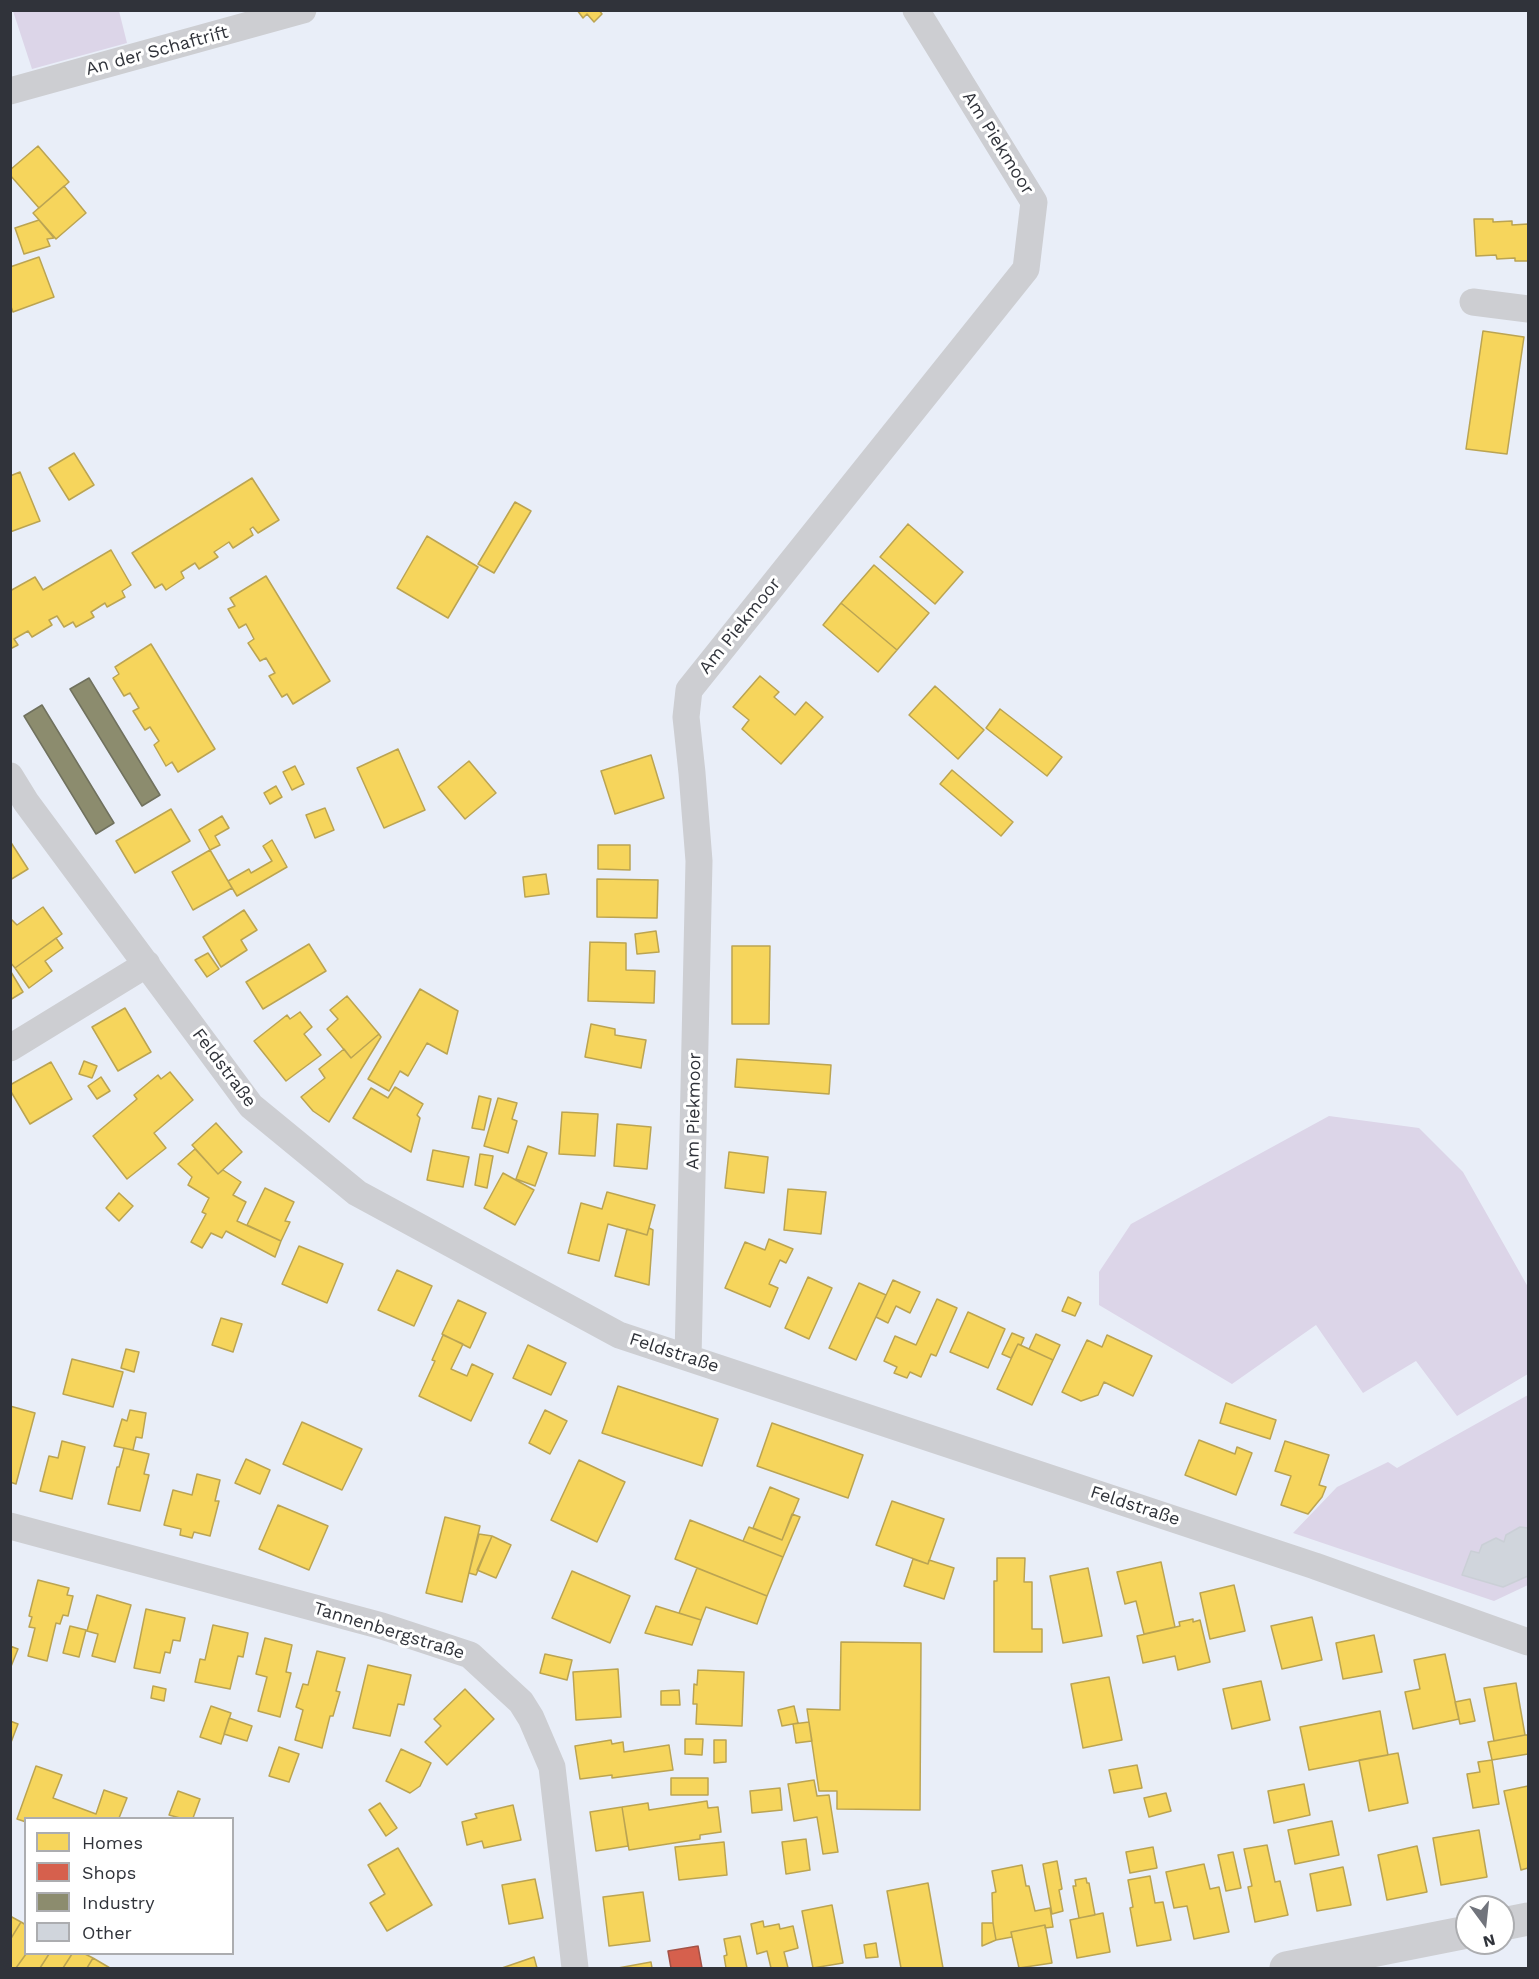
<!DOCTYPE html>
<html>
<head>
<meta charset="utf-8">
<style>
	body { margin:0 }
	#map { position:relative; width:1539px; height:1979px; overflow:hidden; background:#e9eef8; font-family:"Work Sans",sans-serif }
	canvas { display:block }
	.frame { position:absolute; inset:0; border:12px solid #30333a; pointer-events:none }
	.legend { position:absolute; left:24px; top:1817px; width:210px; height:138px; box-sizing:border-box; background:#fff; border:2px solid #acadb0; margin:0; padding:8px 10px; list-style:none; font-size:18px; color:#30333a }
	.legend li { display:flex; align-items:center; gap:12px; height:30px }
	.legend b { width:30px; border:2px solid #acadb0 }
	.north { position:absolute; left:1455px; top:1895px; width:60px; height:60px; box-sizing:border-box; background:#fff; border:2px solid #acadb0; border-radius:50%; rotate:165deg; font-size:16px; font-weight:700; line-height:24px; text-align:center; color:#30333a }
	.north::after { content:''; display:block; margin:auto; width:21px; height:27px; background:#71747c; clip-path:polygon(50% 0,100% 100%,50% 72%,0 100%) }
</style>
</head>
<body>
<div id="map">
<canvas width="1539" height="1979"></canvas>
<div class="frame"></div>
<ul class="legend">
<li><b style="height:16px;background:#f6d55c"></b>Homes</li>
<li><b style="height:16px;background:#d6604d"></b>Shops</li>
<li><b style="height:16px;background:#8c8c6e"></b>Industry</li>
<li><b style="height:16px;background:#d0d5dc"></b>Other</li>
</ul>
<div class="north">N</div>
</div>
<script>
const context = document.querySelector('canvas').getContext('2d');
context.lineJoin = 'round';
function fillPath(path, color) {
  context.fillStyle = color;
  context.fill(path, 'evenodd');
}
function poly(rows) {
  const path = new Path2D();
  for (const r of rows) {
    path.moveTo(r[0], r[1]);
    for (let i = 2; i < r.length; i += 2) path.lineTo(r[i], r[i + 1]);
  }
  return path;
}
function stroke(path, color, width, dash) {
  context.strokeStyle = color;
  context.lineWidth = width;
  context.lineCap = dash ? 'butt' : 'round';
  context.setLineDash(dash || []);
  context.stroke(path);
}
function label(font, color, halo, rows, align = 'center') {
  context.font = font + ' "Work Sans",sans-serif';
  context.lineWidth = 6;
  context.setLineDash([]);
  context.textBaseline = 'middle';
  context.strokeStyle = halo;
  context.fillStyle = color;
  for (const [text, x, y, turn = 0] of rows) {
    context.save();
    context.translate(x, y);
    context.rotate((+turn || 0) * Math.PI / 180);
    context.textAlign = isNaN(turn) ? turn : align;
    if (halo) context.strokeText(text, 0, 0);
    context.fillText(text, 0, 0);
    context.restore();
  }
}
fillPath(poly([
	[13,11,119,11,127,43,32,69],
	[1329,1116,1419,1128,1463,1172,1528,1287,1528,1374,1457,1416,1416,1361,1363,1393,1316,1325,1232,1384,1099,1305,1099,1272,1131,1224],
	[1528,1395,1528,1585,1494,1601,1293,1533,1337,1487,1388,1462,1397,1468]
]), '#dcd5e8');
const homes = poly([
	[577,10,599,10,602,14,594,22,587,14,583,18,577,10],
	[38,146,69,182,39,208,10,175,10,170,38,146],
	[64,186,86,213,56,239,33,213,64,186],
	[1474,219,1493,219,1493,222,1512,221,1512,225,1528,224,1528,261,1515,261,1515,258,1497,259,1496,255,1476,256,1474,219],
	[39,220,54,238,47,239,50,246,24,254,15,228,39,220],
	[39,257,54,297,13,312,10,304,10,267,39,257],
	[1483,331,1524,337,1507,454,1466,449,1483,331],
	[74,453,94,485,69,500,49,468,74,453],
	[20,472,40,521,10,532,10,476,20,472],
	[252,478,279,520,258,533,253,527,250,529,253,535,233,548,229,542,214,552,218,557,199,569,195,563,181,572,184,578,166,590,162,584,155,588,132,553,252,478],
	[515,502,531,511,494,573,478,564,515,502],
	[908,524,963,572,935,604,880,557,908,524],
	[427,536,478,567,448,618,397,588,427,536],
	[111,550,131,585,122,591,125,597,107,607,105,603,91,612,94,617,76,627,73,622,64,627,57,616,49,620,52,625,32,637,28,631,14,639,18,645,10,649,10,591,35,577,43,590,111,550],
	[874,565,929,613,897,650,841,603,874,565],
	[266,576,330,681,293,704,287,694,282,697,269,676,275,673,266,658,260,661,248,643,254,639,246,624,239,628,228,609,235,606,230,598,266,576],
	[841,603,897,650,878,672,823,625,841,603],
	[151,644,215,749,178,772,172,762,166,766,154,745,159,741,150,727,145,730,133,711,139,708,130,693,124,696,113,678,119,674,115,667,151,644],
	[760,676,779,692,774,697,795,715,806,702,823,717,781,764,742,729,749,720,733,707,760,676],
	[935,686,984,730,958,759,909,715,935,686],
	[1000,709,1062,757,1047,776,986,728,1000,709],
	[398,749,425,810,384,828,357,768,398,749],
	[651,755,664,798,615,814,601,771,651,755],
	[469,761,496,793,465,819,438,787,469,761],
	[295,766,304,784,292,790,283,772,295,766],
	[952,770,1013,822,1001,836,940,784,952,770],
	[276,786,282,797,270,804,264,793,276,786],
	[325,808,334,830,315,838,306,815,325,808],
	[171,809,190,841,135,873,116,841,171,809],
	[222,816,229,828,215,836,220,845,210,850,199,830,222,816],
	[272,840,287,867,237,896,228,881,249,869,251,873,272,861,263,846,272,840],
	[10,841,28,869,10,880,10,841],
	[598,845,630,845,630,870,598,869,598,845],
	[210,850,232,888,193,910,172,872,210,850],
	[546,874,549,894,525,897,523,877,546,874],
	[597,879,658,880,657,918,597,917,597,879],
	[43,907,62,934,15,968,10,962,10,918,17,925,43,907],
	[244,910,257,930,241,940,247,950,221,967,203,937,244,910],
	[656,931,659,952,637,954,635,934,656,931],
	[56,938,63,948,45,961,52,971,29,988,15,968,56,938],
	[590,942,626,943,626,970,655,971,654,1003,588,1001,590,942],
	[309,944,326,971,263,1009,246,982,309,944],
	[732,946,770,946,769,1024,732,1024,732,946],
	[208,953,219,969,207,977,195,960,208,953],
	[11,972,23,992,10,1000,10,973,11,972],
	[420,989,458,1011,447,1054,427,1043,408,1076,400,1071,389,1091,368,1079,420,989],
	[347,996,379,1034,351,1058,327,1029,338,1019,330,1010,347,996],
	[125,1008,151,1052,118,1071,92,1027,125,1008],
	[300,1012,312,1027,304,1034,321,1055,286,1081,254,1041,287,1015,290,1019,300,1012],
	[591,1024,615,1029,615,1035,646,1040,641,1068,585,1057,591,1024],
	[379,1034,381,1037,329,1122,313,1111,301,1097,325,1078,319,1069,344,1049,351,1058,379,1034],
	[737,1059,831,1065,829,1094,735,1087,737,1059],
	[84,1061,97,1066,92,1078,79,1074,84,1061],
	[51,1062,72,1099,30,1124,10,1090,10,1085,51,1062],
	[170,1072,193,1100,154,1133,166,1148,127,1179,93,1136,137,1099,134,1095,158,1075,161,1079,170,1072],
	[101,1077,110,1091,97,1099,88,1086,101,1077],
	[395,1087,423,1104,417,1115,420,1118,411,1152,353,1118,371,1088,388,1098,395,1087],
	[479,1096,491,1099,484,1130,472,1128,479,1096],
	[498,1098,517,1103,512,1119,517,1121,508,1153,484,1146,498,1098],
	[562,1112,598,1114,595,1156,559,1154,562,1112],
	[216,1123,242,1152,218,1174,192,1145,216,1123],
	[617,1124,651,1127,647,1169,614,1166,617,1124],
	[528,1146,547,1153,535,1186,516,1179,528,1146],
	[195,1149,218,1174,223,1170,241,1182,233,1195,246,1202,237,1221,281,1241,275,1257,226,1231,222,1238,211,1233,202,1248,191,1242,206,1214,202,1212,209,1198,188,1185,192,1177,178,1164,195,1149],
	[433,1150,469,1157,463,1187,427,1180,433,1150],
	[729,1152,768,1157,764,1193,725,1188,729,1152],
	[480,1154,493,1156,487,1188,475,1185,480,1154],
	[503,1173,534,1190,515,1225,484,1208,503,1173],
	[265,1188,294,1202,285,1221,290,1222,281,1241,247,1225,265,1188],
	[788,1189,826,1192,821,1234,784,1230,788,1189],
	[607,1192,655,1205,647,1235,608,1224,599,1261,568,1253,581,1203,602,1209,607,1192],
	[119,1193,133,1206,119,1221,106,1208,119,1193],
	[649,1228,653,1230,649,1285,615,1276,627,1229,647,1235,649,1228],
	[769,1239,793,1249,786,1263,780,1260,769,1284,778,1288,770,1307,725,1288,745,1242,765,1250,769,1239],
	[299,1246,343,1264,327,1303,282,1284,299,1246],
	[397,1270,432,1286,414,1326,378,1310,397,1270],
	[808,1277,832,1288,809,1339,785,1328,808,1277],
	[893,1280,920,1292,910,1313,896,1306,888,1323,876,1317,893,1280],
	[859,1283,886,1295,856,1360,829,1348,859,1283],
	[1068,1297,1081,1303,1075,1316,1062,1311,1068,1297],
	[937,1299,957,1308,936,1356,931,1354,921,1377,910,1372,907,1378,894,1373,897,1367,884,1361,895,1336,916,1345,937,1299],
	[458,1300,486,1313,470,1348,442,1334,458,1300],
	[968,1312,1005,1329,988,1368,950,1352,968,1312],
	[221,1318,242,1324,233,1352,212,1345,221,1318],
	[1012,1333,1024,1338,1021,1345,1018,1344,1011,1358,1002,1354,1012,1333],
	[1036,1334,1060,1345,1053,1360,1029,1349,1036,1334],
	[443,1335,463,1344,451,1369,467,1376,472,1364,493,1374,471,1421,419,1396,435,1361,432,1360,443,1335],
	[1107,1335,1152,1356,1133,1396,1104,1382,1098,1395,1081,1401,1062,1392,1087,1340,1102,1347,1107,1335],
	[1018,1344,1053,1360,1032,1405,997,1389,1018,1344],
	[528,1345,566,1363,551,1395,513,1378,528,1345],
	[126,1349,139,1352,134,1372,121,1368,126,1349],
	[72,1359,123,1372,113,1407,63,1394,72,1359],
	[618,1386,718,1419,702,1466,602,1433,618,1386],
	[1226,1403,1276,1420,1270,1439,1220,1423,1226,1403],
	[10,1406,35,1413,16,1484,10,1482,10,1406],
	[130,1410,146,1413,142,1438,136,1437,133,1450,114,1446,122,1419,127,1421,130,1410],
	[545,1410,567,1421,550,1454,529,1443,545,1410],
	[302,1422,362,1449,342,1490,283,1464,302,1422],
	[772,1423,863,1455,848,1498,757,1466,772,1423],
	[1199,1440,1235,1454,1237,1447,1252,1453,1236,1495,1185,1475,1199,1440],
	[62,1441,85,1447,72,1499,40,1491,49,1456,58,1458,62,1441],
	[1285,1441,1329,1455,1319,1485,1326,1487,1322,1497,1308,1514,1281,1505,1291,1476,1275,1471,1285,1441],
	[124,1448,149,1454,144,1474,149,1475,140,1511,108,1504,117,1467,119,1467,124,1448],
	[246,1459,270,1470,260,1494,235,1483,246,1459],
	[579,1460,625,1482,597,1542,551,1520,579,1460],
	[197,1474,220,1480,215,1501,219,1501,210,1536,194,1532,192,1538,180,1535,181,1529,164,1525,173,1490,192,1495,197,1474],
	[770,1487,799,1499,782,1540,753,1528,770,1487],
	[892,1501,944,1519,928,1564,876,1545,892,1501],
	[278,1505,328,1526,309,1570,259,1549,278,1505],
	[792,1514,800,1517,783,1557,743,1541,749,1527,782,1540,792,1514],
	[445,1517,480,1526,462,1602,426,1593,445,1517],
	[690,1520,783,1557,767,1596,675,1559,690,1520],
	[479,1534,492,1536,476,1575,469,1573,479,1534],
	[492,1536,511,1545,496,1578,477,1570,492,1536],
	[997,1558,1025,1558,1024,1582,1032,1582,1032,1629,1042,1629,1042,1652,994,1652,994,1581,997,1581,997,1558],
	[913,1559,928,1564,929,1560,954,1568,944,1599,904,1586,913,1559],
	[1161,1562,1175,1627,1144,1634,1136,1601,1125,1604,1117,1572,1161,1562],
	[697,1568,767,1596,757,1624,706,1607,701,1620,679,1613,697,1568],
	[1088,1568,1102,1636,1063,1643,1050,1576,1088,1568],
	[572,1571,630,1596,610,1643,552,1618,572,1571],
	[38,1580,69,1588,67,1595,73,1596,68,1616,63,1615,60,1624,56,1623,47,1661,28,1656,35,1628,29,1627,32,1617,29,1616,38,1580],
	[1234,1585,1245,1631,1210,1639,1200,1593,1234,1585],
	[97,1595,131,1605,115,1662,92,1656,98,1634,87,1631,97,1595],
	[656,1606,701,1620,692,1645,645,1633,656,1606],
	[146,1609,185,1618,180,1641,173,1640,170,1653,165,1652,160,1673,134,1668,146,1609],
	[1312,1617,1322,1660,1282,1669,1271,1626,1312,1617],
	[1193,1619,1193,1622,1200,1620,1210,1662,1178,1670,1175,1656,1143,1663,1137,1636,1180,1626,1179,1622,1193,1619],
	[213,1625,248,1633,243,1657,238,1656,230,1689,195,1682,200,1659,205,1660,213,1625],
	[70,1626,86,1630,79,1657,63,1653,70,1626],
	[1374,1635,1382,1672,1343,1679,1336,1643,1374,1635],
	[265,1638,292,1645,286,1672,291,1673,280,1717,258,1711,267,1677,256,1674,265,1638],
	[841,1642,921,1643,920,1810,837,1809,837,1791,819,1791,807,1709,840,1710,841,1642],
	[10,1646,18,1649,10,1669,10,1646],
	[317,1651,345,1658,336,1691,340,1692,333,1716,330,1716,322,1748,295,1740,303,1710,296,1707,303,1684,308,1685,317,1651],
	[545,1654,572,1660,567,1680,540,1673,545,1654],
	[1445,1654,1459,1719,1413,1729,1405,1692,1420,1689,1414,1660,1445,1654],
	[368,1665,411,1675,404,1705,398,1704,390,1736,353,1728,368,1665],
	[618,1669,621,1717,576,1720,573,1672,618,1669],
	[698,1670,744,1672,742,1726,696,1724,697,1704,693,1704,694,1684,697,1685,698,1670],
	[1109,1677,1122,1740,1083,1748,1071,1684,1109,1677],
	[1261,1681,1270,1720,1232,1729,1223,1689,1261,1681],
	[1516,1683,1525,1735,1494,1741,1484,1688,1516,1683],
	[153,1686,166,1689,164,1701,151,1698,153,1686],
	[465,1689,494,1719,447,1765,425,1742,441,1726,434,1719,465,1689],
	[679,1690,680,1705,661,1705,661,1691,679,1690],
	[1470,1699,1475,1721,1460,1724,1455,1702,1470,1699],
	[211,1706,231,1713,221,1744,200,1737,211,1706],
	[794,1706,798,1723,782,1726,778,1710,794,1706],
	[1380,1711,1388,1755,1309,1770,1300,1727,1380,1711],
	[229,1718,252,1726,247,1741,224,1734,229,1718],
	[10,1721,18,1724,10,1745,10,1721],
	[809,1722,812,1741,796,1743,793,1724,809,1722],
	[1525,1735,1528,1735,1528,1754,1492,1760,1488,1742,1525,1735],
	[685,1739,703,1739,702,1755,685,1754,685,1739],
	[611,1740,612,1744,623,1742,624,1752,669,1745,673,1770,612,1778,612,1775,580,1779,575,1746,611,1740],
	[714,1740,726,1740,726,1762,714,1763,714,1740],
	[279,1747,299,1754,289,1782,269,1776,279,1747],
	[401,1749,431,1763,420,1786,410,1793,386,1781,401,1749],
	[1398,1753,1408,1803,1369,1811,1359,1760,1398,1753],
	[1492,1760,1499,1804,1473,1808,1467,1774,1480,1772,1478,1762,1492,1760],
	[1137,1765,1142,1788,1114,1793,1109,1770,1137,1765],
	[36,1766,62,1775,53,1798,96,1814,104,1790,127,1798,119,1818,26,1818,26,1822,17,1819,36,1766],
	[671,1778,708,1778,708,1795,671,1795,671,1778],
	[814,1780,817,1796,829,1795,838,1852,823,1854,817,1817,794,1821,788,1784,814,1780],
	[1304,1784,1310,1815,1274,1823,1268,1791,1304,1784],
	[1528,1786,1528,1868,1521,1870,1504,1791,1528,1786],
	[780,1788,782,1810,752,1813,750,1791,780,1788],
	[178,1791,200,1799,193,1818,180,1818,169,1815,178,1791],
	[1166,1793,1171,1811,1149,1817,1144,1798,1166,1793],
	[707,1801,708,1808,718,1807,721,1832,700,1835,700,1839,629,1850,622,1807,648,1803,649,1810,707,1801],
	[380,1803,397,1828,386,1836,369,1810,380,1803],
	[513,1805,521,1840,484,1848,482,1841,467,1845,462,1822,477,1818,475,1814,513,1805],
	[622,1807,628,1846,596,1851,590,1812,622,1807],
	[1332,1821,1339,1855,1295,1864,1288,1830,1332,1821],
	[1479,1830,1487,1877,1441,1885,1433,1838,1479,1830],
	[806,1839,810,1870,786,1874,782,1842,806,1839],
	[724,1842,727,1875,679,1880,675,1847,724,1842],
	[1267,1845,1275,1882,1280,1881,1288,1915,1255,1922,1248,1887,1252,1886,1244,1849,1267,1845],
	[1417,1846,1427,1892,1387,1900,1378,1855,1417,1846],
	[1153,1847,1157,1868,1130,1873,1126,1852,1153,1847],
	[398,1848,432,1905,387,1931,370,1903,385,1894,368,1865,398,1848],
	[1233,1852,1241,1888,1226,1891,1218,1855,1233,1852],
	[1057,1861,1062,1889,1059,1890,1063,1911,1052,1914,1043,1864,1057,1861],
	[1204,1864,1210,1889,1219,1887,1229,1932,1194,1939,1187,1906,1174,1908,1166,1872,1204,1864],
	[1022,1865,1026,1886,1029,1886,1035,1911,1050,1908,1053,1927,1045,1928,1045,1925,1011,1932,1012,1937,996,1940,993,1923,992,1893,996,1892,992,1871,1022,1865],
	[1343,1867,1351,1905,1317,1911,1310,1874,1343,1867],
	[1150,1876,1155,1903,1163,1902,1171,1940,1137,1946,1130,1908,1133,1907,1128,1880,1150,1876],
	[1086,1878,1087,1883,1089,1883,1095,1915,1079,1918,1073,1886,1076,1886,1075,1880,1086,1878],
	[535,1879,543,1918,509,1924,502,1885,535,1879],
	[928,1883,943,1968,901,1968,887,1891,928,1883],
	[643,1892,650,1941,609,1946,603,1897,643,1892],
	[832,1905,843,1963,813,1968,802,1911,832,1905],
	[1103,1913,1110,1952,1077,1958,1070,1920,1103,1913],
	[10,1916,21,1922,10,1940,10,1916],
	[763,1921,764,1927,779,1924,780,1929,793,1926,798,1948,784,1952,788,1968,771,1968,767,1951,757,1954,751,1924,763,1921],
	[21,1922,26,1925,26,1954,16,1968,10,1968,10,1940,21,1922],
	[982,1923,993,1923,996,1940,982,1946,982,1923],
	[1045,1925,1052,1963,1019,1968,1011,1932,1045,1925],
	[740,1936,747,1968,726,1968,724,1956,727,1955,724,1939,740,1936],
	[876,1943,878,1957,866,1958,864,1945,876,1943],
	[26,1954,49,1954,40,1968,16,1968,26,1954],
	[49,1954,72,1954,63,1968,40,1968,49,1954],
	[72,1954,85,1954,93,1958,87,1968,63,1968,72,1954],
	[534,1957,537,1968,502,1968,534,1957],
	[93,1958,110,1968,87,1968,93,1958],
	[651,1962,652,1968,618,1968,651,1962]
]);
fillPath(homes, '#f6d55c');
stroke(homes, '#bba452', 1.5);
const shops = poly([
	[698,1946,702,1968,671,1968,668,1951,698,1946]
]);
fillPath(shops, '#d6604d');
stroke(shops, '#a45247', 1.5);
const industry = poly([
	[89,678,160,795,142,806,70,689,89,678],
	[42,705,114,823,96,834,24,716,42,705]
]);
fillPath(industry, '#8c8c6e');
stroke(industry, '#70715e', 1.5);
const building = poly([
	[1520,1527,1528,1528,1528,1576,1503,1587,1462,1575,1471,1551,1479,1553,1482,1545,1496,1538,1504,1542,1506,1535,1520,1527]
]);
fillPath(building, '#d0d5dc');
stroke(building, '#cacfd6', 1.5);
stroke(poly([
	[10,91,303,10],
	[1473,302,1528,309],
	[10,776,26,802,251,1106,357,1193,619,1335,1315,1566,1528,1642],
	[10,1048,147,964],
	[688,1358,699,861,692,773,686,717,689,690,1026,269,1034,202,916,10],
	[10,1526,382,1626,470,1655,521,1702,531,1718,552,1767,575,1968]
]), '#cdced2', 27);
stroke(poly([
	[1503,1924,1528,1919],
	[1286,1968,1467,1932]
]), '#cdced2', 33);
label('18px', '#30333a', '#fff', [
	["An der Schaftrift",157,51,-15],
	["Am Piekmoor",998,143,58],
	["Am Piekmoor",740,626,-51],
	["Feldstraße",224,1068,53],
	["Am Piekmoor",694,1111,-89],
	["Feldstraße",674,1353,18],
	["Feldstraße",1135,1506,18],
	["Tannenbergstraße",389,1631,17]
]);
</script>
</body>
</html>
